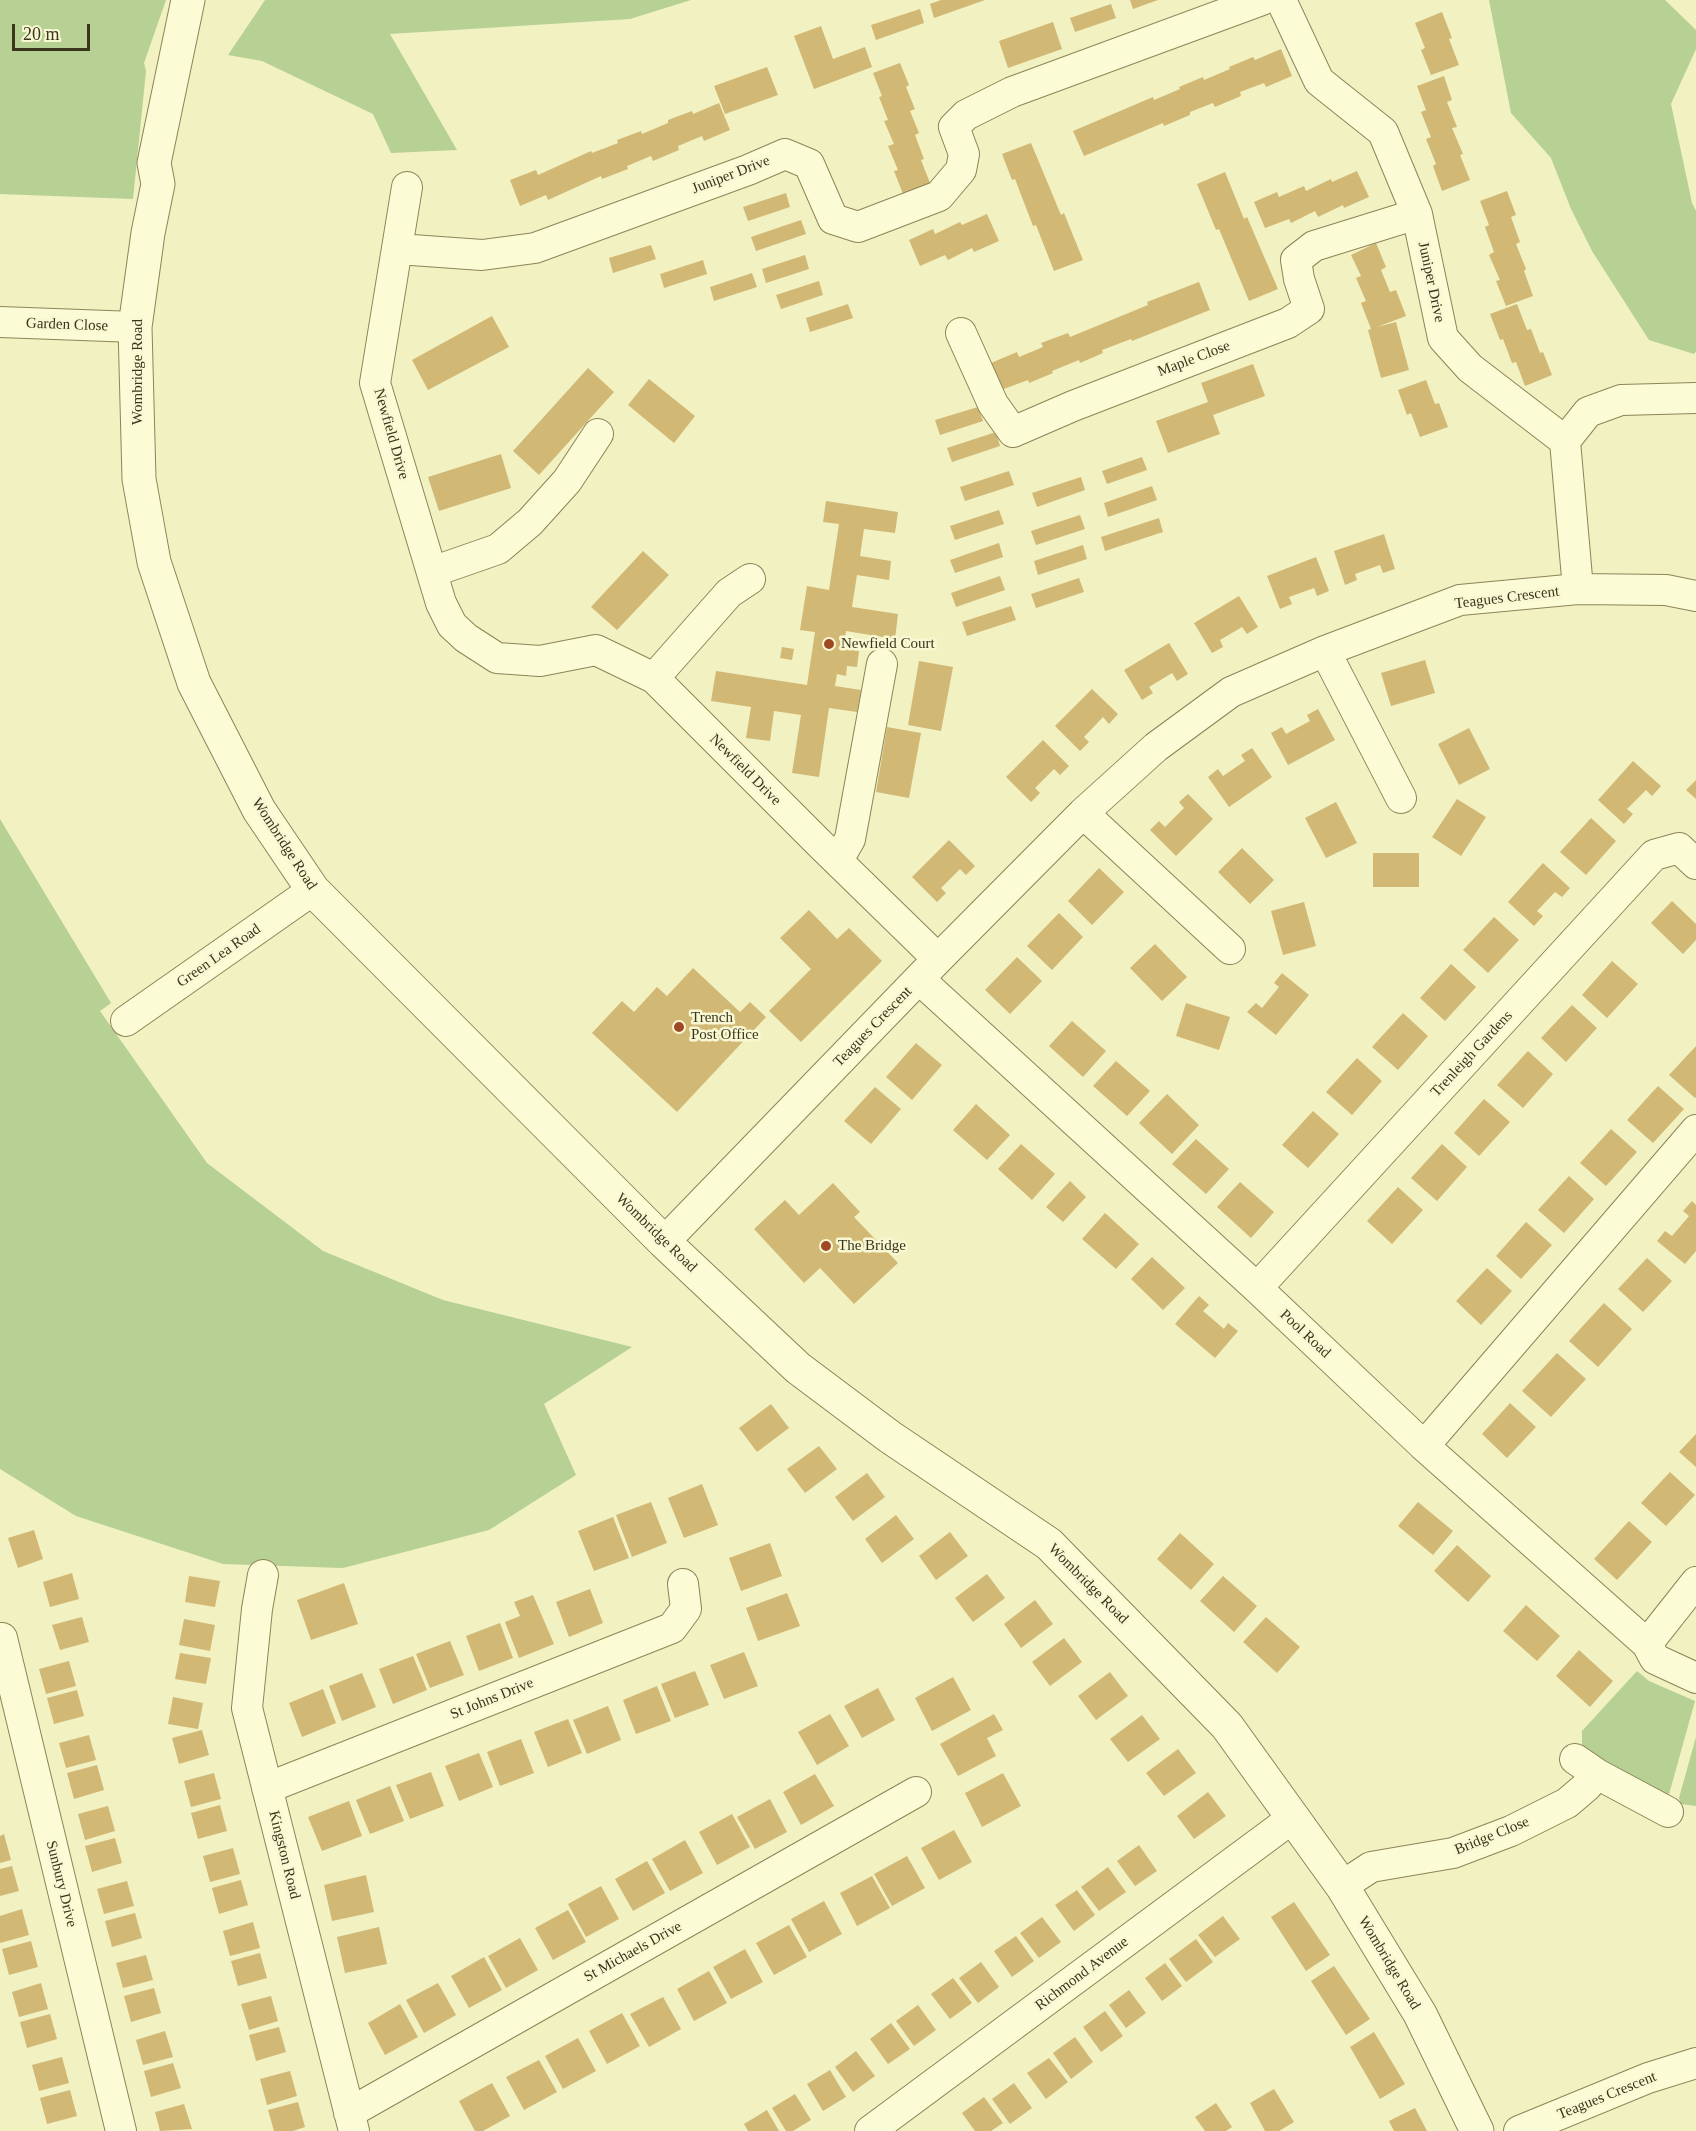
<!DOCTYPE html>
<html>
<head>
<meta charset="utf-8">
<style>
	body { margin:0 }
	#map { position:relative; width:1696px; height:2131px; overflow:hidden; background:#f1f1c2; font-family:"Times New Roman",serif }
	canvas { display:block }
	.scale { position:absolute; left:12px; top:24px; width:78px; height:27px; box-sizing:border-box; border:3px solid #3b351d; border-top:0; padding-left:8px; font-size:18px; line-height:21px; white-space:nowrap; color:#3b351d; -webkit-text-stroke:4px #f8f8d2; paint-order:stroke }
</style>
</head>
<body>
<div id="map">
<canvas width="1696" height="2131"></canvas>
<div class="scale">20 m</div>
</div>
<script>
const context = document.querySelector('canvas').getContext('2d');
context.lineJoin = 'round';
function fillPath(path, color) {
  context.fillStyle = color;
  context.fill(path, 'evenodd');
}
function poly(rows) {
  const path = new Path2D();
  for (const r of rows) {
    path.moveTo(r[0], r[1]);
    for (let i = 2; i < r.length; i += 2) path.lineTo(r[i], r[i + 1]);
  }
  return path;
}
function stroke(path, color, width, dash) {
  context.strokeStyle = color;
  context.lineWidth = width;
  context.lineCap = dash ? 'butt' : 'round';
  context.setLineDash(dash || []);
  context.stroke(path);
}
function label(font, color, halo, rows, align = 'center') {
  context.font = font + ' "Times New Roman",serif';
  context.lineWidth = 5;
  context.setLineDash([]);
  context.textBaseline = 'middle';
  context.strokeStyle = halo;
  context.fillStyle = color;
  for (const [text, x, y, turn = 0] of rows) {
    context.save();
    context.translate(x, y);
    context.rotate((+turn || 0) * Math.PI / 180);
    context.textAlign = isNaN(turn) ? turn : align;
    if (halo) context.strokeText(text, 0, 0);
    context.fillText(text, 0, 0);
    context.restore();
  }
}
fillPath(poly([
	[0,0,166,0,144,63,146,71,133,199,0,194],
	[265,0,691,0,630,19,390,34,457,150,391,153,373,114,262,61,228,55],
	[1489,0,1665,0,1696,30,1696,49,1671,104,1692,203,1696,211,1696,351,1694,354,1649,340,1592,251,1571,209,1551,158,1511,113],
	[0,819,111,1003,100,1011,207,1163,323,1251,443,1300,632,1347,544,1404,576,1475,489,1530,343,1568,223,1564,76,1516,0,1469],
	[1637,1671,1649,1681,1695,1701,1668,1798,1582,1748,1582,1731],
	[1696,1737,1696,1806,1681,1804,1679,1798]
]), '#b7d094');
fillPath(poly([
	[941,0,985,0,934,18,930,4],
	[1130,0,1158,0,1133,9],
	[1111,4,1116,18,1075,32,1070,18],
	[920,9,924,23,876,40,871,25],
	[1442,12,1452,38,1449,39,1459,65,1431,75,1421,50,1425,48,1415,23],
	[1053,22,1062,49,1008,68,999,41],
	[821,26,833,59,865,47,872,67,814,89,794,36],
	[1281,49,1292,76,1266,87,1264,83,1240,92,1241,96,1215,107,1213,103,1190,112,1190,115,1164,126,1163,123,1084,156,1073,131,1153,97,1154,100,1180,89,1179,87,1203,77,1204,80,1230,69,1229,67,1253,57,1255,60],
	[900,63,909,85,906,87,915,109,910,111,919,133,915,135,924,159,921,160,930,183,903,194,894,171,898,170,888,146,894,144,884,121,888,120,879,97,882,96,873,73],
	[767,67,778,95,725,114,714,86],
	[1444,76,1452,100,1447,102,1457,127,1452,128,1463,154,1460,155,1470,180,1442,191,1433,166,1436,164,1426,139,1431,137,1421,112,1426,110,1417,86],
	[719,103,730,130,704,141,702,136,678,146,679,150,653,161,651,156,627,166,628,169,602,179,601,176,548,200,546,195,520,206,510,180,536,170,538,175,591,151,592,153,618,143,617,140,641,131,642,134,668,123,668,120,692,111,693,114],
	[1031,143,1061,215,1064,213,1083,260,1054,271,1036,225,1033,226,1015,179,1012,180,1002,154],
	[1357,171,1369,197,1344,208,1343,205,1318,217,1315,211,1291,223,1289,219,1265,228,1254,202,1277,192,1279,197,1304,186,1306,191,1331,179,1332,182],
	[1225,172,1244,219,1247,217,1278,289,1249,301,1219,229,1216,230,1197,184],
	[1507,191,1516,215,1511,217,1520,242,1516,244,1526,269,1524,271,1533,296,1506,306,1496,281,1500,280,1489,255,1494,252,1485,227,1489,225,1480,201],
	[786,193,790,207,748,221,743,207],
	[987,214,999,241,974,252,972,248,948,260,945,255,920,266,909,240,933,229,935,234,960,222,962,225],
	[801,220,806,234,756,251,751,237],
	[1376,243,1386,267,1381,270,1390,292,1396,290,1406,316,1377,327,1396,322,1409,370,1381,378,1368,330,1371,329,1361,303,1366,301,1356,278,1361,276,1351,255],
	[651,245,656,259,613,273,609,258],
	[805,255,809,269,766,283,762,269],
	[703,260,707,274,664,288,660,274],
	[752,273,757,287,714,301,710,287],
	[819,281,823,295,781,309,776,295],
	[1199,282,1210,310,1132,341,1131,339,1102,350,1103,353,1080,363,1079,360,1052,371,1053,373,1029,383,1028,380,1001,390,991,363,1017,352,1019,357,1043,347,1041,343,1068,333,1070,337,1148,305,1147,302],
	[848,304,853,318,810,332,806,318],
	[1517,304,1527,330,1531,329,1540,353,1543,352,1552,375,1525,386,1516,362,1512,363,1503,339,1500,340,1490,314],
	[492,316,509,347,428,390,412,360],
	[1253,364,1265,396,1213,415,1220,434,1168,453,1156,421,1208,402,1201,383],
	[588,368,614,392,539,475,513,451],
	[649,379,695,416,674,443,628,405],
	[1426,380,1435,404,1439,403,1448,427,1420,437,1411,413,1407,415,1398,390],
	[978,407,983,421,940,435,935,420],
	[996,432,1000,446,952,462,947,448],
	[501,454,511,488,439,511,428,477],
	[1142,457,1147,470,1107,484,1102,471],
	[1009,471,1014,485,965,501,960,487],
	[1081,477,1085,490,1037,507,1032,493],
	[1152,486,1157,500,1108,517,1104,503],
	[826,501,898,512,895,533,864,529,860,556,891,561,889,580,857,575,852,607,898,614,895,639,846,631,843,649,859,651,857,667,847,666,846,676,837,674,835,686,861,690,857,712,829,708,819,777,792,773,801,715,774,711,770,741,746,738,751,707,711,701,716,671,807,685,815,632,800,630,807,586,829,590,839,524,823,522],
	[999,510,1004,524,955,540,950,526],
	[1080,515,1085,529,1036,545,1031,531],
	[1159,518,1163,532,1105,551,1101,537],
	[1384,534,1395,569,1383,573,1380,565,1355,574,1357,580,1345,585,1334,551],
	[999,543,1003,557,955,573,950,560],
	[1083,545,1087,559,1038,575,1034,561],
	[643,551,669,575,617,630,591,607],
	[1316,557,1329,591,1317,596,1314,588,1289,597,1292,604,1280,609,1267,576],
	[1000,576,1005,590,956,607,951,593],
	[1079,578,1084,592,1036,608,1031,594],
	[1239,596,1258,627,1247,634,1242,627,1220,640,1223,647,1212,653,1194,623],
	[1011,606,1016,620,967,636,962,622],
	[1169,643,1188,674,1177,681,1172,673,1149,687,1153,693,1142,700,1124,670],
	[782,647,794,649,792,660,780,658],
	[1425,660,1435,693,1391,706,1381,673],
	[919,661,953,667,941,731,908,725],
	[1092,689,1118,714,1109,724,1103,717,1084,737,1089,742,1080,751,1055,726],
	[1318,709,1335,740,1288,765,1271,733,1282,727,1286,734,1310,721,1307,715],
	[887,727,921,733,909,798,876,792],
	[1469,728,1490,769,1459,785,1438,744],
	[1043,740,1069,766,1060,775,1054,769,1035,788,1040,793,1031,802,1006,777],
	[1252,748,1272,777,1229,807,1208,777,1218,769,1223,776,1245,761,1241,755],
	[1633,761,1661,786,1652,796,1646,790,1627,809,1633,814,1624,824,1598,800],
	[1696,780,1696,799,1686,790],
	[1188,794,1213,819,1176,856,1150,830,1159,821,1165,827,1184,808,1179,802],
	[1457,799,1486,817,1461,856,1432,837],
	[1336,802,1357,843,1326,858,1305,818],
	[1591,818,1616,841,1586,875,1560,852],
	[949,840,975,866,966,875,960,869,941,888,946,893,937,902,912,877],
	[1242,848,1274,880,1250,904,1218,872],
	[1373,853,1419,853,1419,887,1373,887],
	[1543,863,1570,888,1562,897,1555,892,1537,911,1543,916,1534,926,1508,902],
	[1099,868,1124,892,1092,925,1068,901],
	[1672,901,1696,924,1696,940,1683,954,1651,923],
	[1304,902,1316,946,1283,955,1271,911],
	[809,910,837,939,849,928,882,961,801,1042,769,1011,811,969,780,938],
	[1059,913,1083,937,1052,970,1027,946],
	[1494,917,1519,940,1488,973,1463,950],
	[1155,944,1187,977,1162,1001,1130,968],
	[1017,957,1042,981,1010,1014,985,990],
	[1612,961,1638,984,1607,1018,1582,995],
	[1451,964,1476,987,1445,1021,1420,998],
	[693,968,740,1012,750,1002,766,1017,677,1112,592,1033,622,1001,634,1012,657,987,667,996],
	[1282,973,1309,995,1276,1035,1247,1012,1256,1003,1262,1008,1279,987,1274,983],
	[1186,1003,1230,1017,1219,1050,1176,1036],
	[1572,1005,1597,1028,1566,1062,1541,1038],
	[1403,1013,1428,1036,1398,1070,1372,1047],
	[1072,1021,1106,1051,1083,1077,1049,1046],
	[916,1043,942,1065,912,1100,886,1077],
	[1696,1046,1696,1097,1695,1098,1669,1075],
	[1528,1051,1553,1074,1523,1108,1497,1085],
	[1357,1058,1382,1081,1352,1115,1326,1092],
	[1116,1061,1150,1091,1127,1116,1093,1086],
	[1658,1086,1684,1109,1653,1143,1627,1120],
	[875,1087,901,1109,871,1144,844,1121],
	[1167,1094,1199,1125,1172,1154,1139,1123],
	[1484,1099,1510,1122,1479,1156,1454,1133],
	[976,1104,1010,1135,987,1160,953,1130],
	[1313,1111,1339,1134,1308,1168,1282,1145],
	[1611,1129,1637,1152,1606,1186,1580,1163],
	[1196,1139,1229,1169,1206,1194,1172,1164],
	[1021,1144,1055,1174,1032,1200,998,1169],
	[1442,1144,1467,1167,1437,1201,1411,1178],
	[1569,1176,1594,1199,1564,1233,1538,1210],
	[1070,1181,1086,1197,1063,1222,1046,1207],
	[1240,1182,1274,1212,1251,1238,1217,1207],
	[833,1183,860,1212,854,1217,898,1263,854,1304,820,1268,804,1283,754,1229,785,1200,799,1215],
	[1398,1187,1423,1210,1392,1244,1367,1221],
	[1692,1201,1696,1205,1696,1251,1685,1264,1657,1241,1665,1231,1672,1236,1689,1216,1683,1211],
	[1105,1213,1139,1244,1116,1269,1082,1239],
	[1526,1222,1552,1245,1521,1279,1496,1256],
	[1152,1257,1185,1288,1163,1310,1131,1279],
	[1647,1258,1672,1281,1643,1312,1618,1289],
	[1487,1268,1512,1291,1481,1325,1456,1301],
	[1199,1296,1209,1305,1203,1311,1224,1329,1228,1323,1238,1331,1215,1358,1175,1324],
	[1604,1303,1632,1329,1598,1367,1569,1341],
	[1557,1353,1586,1379,1551,1417,1522,1391],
	[1510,1403,1536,1427,1507,1458,1482,1434],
	[771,1404,789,1428,757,1452,739,1428],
	[1696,1434,1696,1467,1679,1452],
	[819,1446,837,1469,805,1493,787,1469],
	[1670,1472,1695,1495,1666,1526,1641,1503],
	[867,1473,885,1497,853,1521,835,1497],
	[702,1484,718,1525,684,1538,668,1498],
	[651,1502,667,1543,632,1557,616,1515],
	[1418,1502,1453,1531,1433,1555,1398,1526],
	[896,1515,914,1539,882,1563,865,1539],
	[613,1517,629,1558,594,1571,578,1531],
	[1629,1521,1652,1542,1617,1580,1594,1559],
	[34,1530,43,1559,18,1568,8,1538],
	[950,1532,968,1556,936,1580,919,1556],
	[1180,1533,1214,1564,1191,1590,1157,1559],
	[770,1543,782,1576,741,1591,729,1558],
	[1457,1545,1491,1576,1468,1602,1434,1571],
	[72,1573,79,1599,50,1607,43,1582],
	[987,1574,1005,1598,973,1622,955,1598],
	[189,1576,220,1581,215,1607,185,1602],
	[1223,1576,1257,1606,1234,1632,1200,1601],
	[344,1583,358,1624,311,1640,297,1600],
	[590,1589,603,1623,569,1637,556,1602],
	[787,1593,800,1626,758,1641,746,1608],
	[533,1595,554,1644,519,1658,505,1622,520,1616,514,1602],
	[1035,1600,1053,1624,1021,1648,1004,1624],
	[1526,1605,1560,1636,1537,1661,1503,1631],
	[82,1617,89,1642,60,1650,52,1625],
	[1266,1617,1300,1647,1277,1673,1243,1642],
	[184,1619,215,1625,210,1651,179,1645],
	[500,1623,513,1658,479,1671,466,1636],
	[1064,1638,1082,1662,1050,1686,1032,1662],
	[450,1641,464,1675,430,1688,416,1654],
	[1579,1650,1613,1681,1590,1707,1556,1676],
	[744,1652,758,1686,724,1699,710,1665],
	[180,1653,211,1658,206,1684,175,1679],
	[413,1656,427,1690,393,1704,379,1669],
	[69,1661,76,1686,46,1694,39,1669],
	[695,1671,709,1705,675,1718,661,1684],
	[1110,1672,1128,1696,1096,1720,1078,1696],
	[362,1673,376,1707,342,1721,329,1686],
	[953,1677,971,1710,932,1731,915,1698],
	[657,1686,671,1721,636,1734,623,1700],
	[878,1688,895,1720,862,1738,844,1706],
	[323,1689,336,1723,302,1737,289,1703],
	[77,1690,84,1716,54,1724,47,1698],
	[173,1697,203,1703,198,1729,168,1724],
	[608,1706,621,1740,587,1754,573,1720],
	[830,1714,849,1746,817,1765,798,1732],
	[994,1714,1003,1730,987,1738,996,1756,958,1776,940,1744],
	[1142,1715,1160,1739,1128,1762,1110,1739],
	[568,1719,582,1753,548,1767,534,1732],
	[202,1730,209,1755,179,1764,172,1738],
	[89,1735,96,1760,66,1768,59,1743],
	[521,1739,534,1773,500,1786,487,1752],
	[1178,1749,1196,1773,1164,1796,1146,1773],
	[479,1753,493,1787,459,1801,445,1766],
	[97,1765,104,1790,74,1799,67,1773],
	[431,1772,444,1806,410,1819,396,1785],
	[214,1773,221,1799,191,1807,184,1781],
	[1003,1773,1021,1806,982,1827,965,1793],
	[815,1774,834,1806,801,1825,783,1792],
	[390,1786,404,1821,370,1834,356,1800],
	[1208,1792,1226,1816,1194,1839,1177,1816],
	[770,1799,787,1832,755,1849,737,1817],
	[349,1801,362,1836,322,1851,308,1817],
	[220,1805,227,1831,198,1839,191,1813],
	[108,1806,115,1831,85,1840,78,1814],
	[732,1814,750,1847,717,1865,699,1832],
	[954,1830,972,1862,939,1880,921,1848],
	[4,1834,11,1860,0,1863,0,1836],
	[115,1838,122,1863,92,1872,85,1846],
	[685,1840,703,1873,670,1891,652,1859],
	[1139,1845,1157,1871,1135,1886,1117,1861],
	[233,1848,240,1874,210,1882,203,1856],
	[907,1856,925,1888,892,1906,874,1874],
	[647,1861,665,1893,633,1911,615,1879],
	[12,1866,19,1891,0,1896,0,1869],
	[1108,1867,1126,1892,1099,1911,1081,1887],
	[366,1875,374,1912,332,1921,324,1885],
	[872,1876,890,1908,857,1926,840,1893],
	[241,1880,248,1905,219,1914,212,1888],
	[127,1881,134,1906,104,1914,97,1889],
	[601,1886,619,1919,586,1937,568,1904],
	[1077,1890,1095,1915,1074,1931,1055,1905],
	[824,1901,842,1934,809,1952,791,1919],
	[1294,1902,1330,1955,1306,1971,1271,1917],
	[22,1909,29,1935,0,1943,0,1916],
	[568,1910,586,1942,553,1960,535,1928],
	[135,1913,142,1938,112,1947,105,1921],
	[1223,1916,1240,1939,1215,1957,1198,1935],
	[1042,1917,1061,1942,1039,1958,1020,1933],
	[253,1922,260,1948,230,1956,223,1931],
	[789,1925,807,1957,774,1975,756,1943],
	[379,1927,387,1964,345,1973,337,1937],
	[1016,1936,1034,1961,1012,1977,994,1951],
	[520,1938,538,1970,506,1988,488,1956],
	[1196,1939,1213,1962,1186,1982,1169,1959],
	[31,1941,38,1967,9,1975,2,1949],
	[745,1949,763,1982,731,1999,713,1967],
	[260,1953,267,1978,238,1986,231,1961],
	[146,1955,153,1980,123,1988,116,1963],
	[484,1957,502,1990,469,2008,451,1976],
	[981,1962,999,1987,978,2003,959,1978],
	[1165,1963,1182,1986,1162,2001,1145,1978],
	[1334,1966,1370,2019,1346,2035,1311,1981],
	[709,1971,727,2003,694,2021,677,1989],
	[953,1978,972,2003,950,2019,931,1994],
	[41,1983,48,2009,19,2017,12,1992],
	[438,1983,456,2015,424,2033,406,2000],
	[154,1988,161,2013,131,2022,124,1996],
	[1129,1990,1146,2013,1126,2028,1109,2005],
	[271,1996,278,2021,249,2030,241,2004],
	[663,1997,681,2029,649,2047,630,2014],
	[400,2004,418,2037,385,2055,368,2023],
	[918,2005,936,2030,914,2046,896,2021],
	[1105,2011,1123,2036,1101,2052,1083,2027],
	[622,2013,640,2046,607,2064,589,2031],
	[50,2014,57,2039,27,2048,20,2022],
	[891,2023,910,2049,888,2064,870,2039],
	[279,2027,286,2052,256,2061,249,2035],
	[165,2031,173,2057,143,2065,136,2040],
	[1374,2032,1405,2084,1380,2099,1350,2047],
	[1075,2037,1093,2062,1071,2079,1053,2053],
	[578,2038,596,2071,563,2089,545,2056],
	[856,2051,875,2076,853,2092,835,2067],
	[62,2057,69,2083,39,2091,32,2065],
	[1049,2058,1068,2082,1046,2099,1027,2073],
	[539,2060,557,2092,524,2110,506,2077],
	[173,2063,181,2088,151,2097,144,2071],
	[830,2070,846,2097,823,2111,807,2084],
	[290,2071,297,2096,267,2105,260,2079],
	[492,2083,510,2116,483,2131,475,2131,459,2101],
	[1014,2083,1032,2108,1010,2124,992,2099],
	[1274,2089,1294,2122,1279,2131,1265,2131,1250,2103],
	[70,2090,77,2116,47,2124,40,2098],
	[795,2094,811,2120,793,2131,786,2131,772,2108],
	[984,2097,1003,2123,991,2131,975,2131,962,2113],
	[298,2102,305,2127,293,2131,274,2131,268,2110],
	[1216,2103,1232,2127,1226,2131,1205,2131,1195,2117],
	[184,2104,192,2129,160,2131,155,2112],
	[1415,2108,1427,2131,1394,2131,1389,2121],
	[767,2110,779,2131,748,2131,744,2124]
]), '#d2b875');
const minor = poly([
	[1281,0,1319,81,1383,132,1417,214,1443,338,1470,368,1565,441,1578,589],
	[407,187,375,383,441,603,452,625,466,638,497,658,540,661,596,650,654,678,819,843,938,959],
	[398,249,482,255,535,248,748,170,785,154,809,164,833,219,858,227,939,196,961,170,964,154,954,127,966,115,1012,92,1262,0],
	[0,322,135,327],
	[961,333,993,404,1013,432,1073,406,1288,323,1309,309,1299,279,1296,260,1314,246,1417,214],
	[1565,441,1588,412,1621,400,1696,398],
	[432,572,498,549,530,522,567,481,598,434],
	[1325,651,1401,798],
	[654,678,729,593,750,579],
	[1083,813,1230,949],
	[838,860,850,839,882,664],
	[919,979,1257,1288,1424,1446,1647,1644,1655,1659,1696,1678],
	[126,1021,313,890],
	[664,1242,938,959,1083,813,1156,747,1231,692,1325,651,1460,600,1578,589,1666,590,1696,596],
	[1257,1288,1654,855,1679,848,1696,864],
	[1424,1446,1696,1130],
	[263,1575,257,1609,247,1708,354,2131],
	[2,1638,121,2131],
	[1647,1644,1696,1582],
	[1575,1759,1597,1774,1668,1812],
	[267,1788,672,1628,686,1609,683,1584],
	[1342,1886,1371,1867,1453,1853,1511,1831,1567,1803,1587,1786,1597,1774],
	[349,2113,916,1792],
	[870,2131,1294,1817],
	[1519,2131,1648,2078,1696,2063]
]);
const tertiary = poly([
	[188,0,154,163,158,184,148,233,135,327,139,479,154,562,194,683,259,810,313,890,664,1242,798,1368,890,1437,1049,1544,1227,1726,1342,1886,1420,2014,1477,2131]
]);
stroke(minor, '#8d8457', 32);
stroke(tertiary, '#8d8457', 35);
stroke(minor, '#fbfbd6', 30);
stroke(tertiary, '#fbfbd6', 33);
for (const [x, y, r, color] of [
	[829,644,6,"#a04723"],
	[679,1027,6,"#a04723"],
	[826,1246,6,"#a04723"]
]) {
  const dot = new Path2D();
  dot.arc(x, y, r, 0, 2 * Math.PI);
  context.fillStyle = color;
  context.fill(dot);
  stroke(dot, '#f8f8d2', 2);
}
label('15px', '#3b351d', '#f8f8d2', [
	["Juniper Drive",731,175,-21],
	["Juniper Drive",1431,282,78],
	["Garden Close",67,325,2],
	["Maple Close",1194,359,-21],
	["Wombridge Road",138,372,-90],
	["Newfield Drive",391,434,74],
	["Teagues Crescent",1507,598,-7],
	["Newfield Drive",745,770,45],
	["Wombridge Road",284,844,57],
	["Green Lea Road",219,956,-35],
	["Teagues Crescent",873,1027,-46],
	["Trenleigh Gardens",1472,1054,-47],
	["Wombridge Road",656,1233,44],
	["Pool Road",1305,1334,43],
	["Wombridge Road",1088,1584,45],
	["St Johns Drive",492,1699,-22],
	["Bridge Close",1492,1836,-22],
	["Kingston Road",284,1855,76],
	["Sunbury Drive",61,1884,76],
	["St Michaels Drive",633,1952,-29],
	["Wombridge Road",1389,1963,59],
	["Richmond Avenue",1082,1974,-37],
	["Teagues Crescent",1607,2096,-22]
]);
label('15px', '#3b351d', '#f8f8d2', [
	["Newfield Court",841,644],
	["Trench",691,1018],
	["Post Office",691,1035],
	["The Bridge",838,1246]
], 'left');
</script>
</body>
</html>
